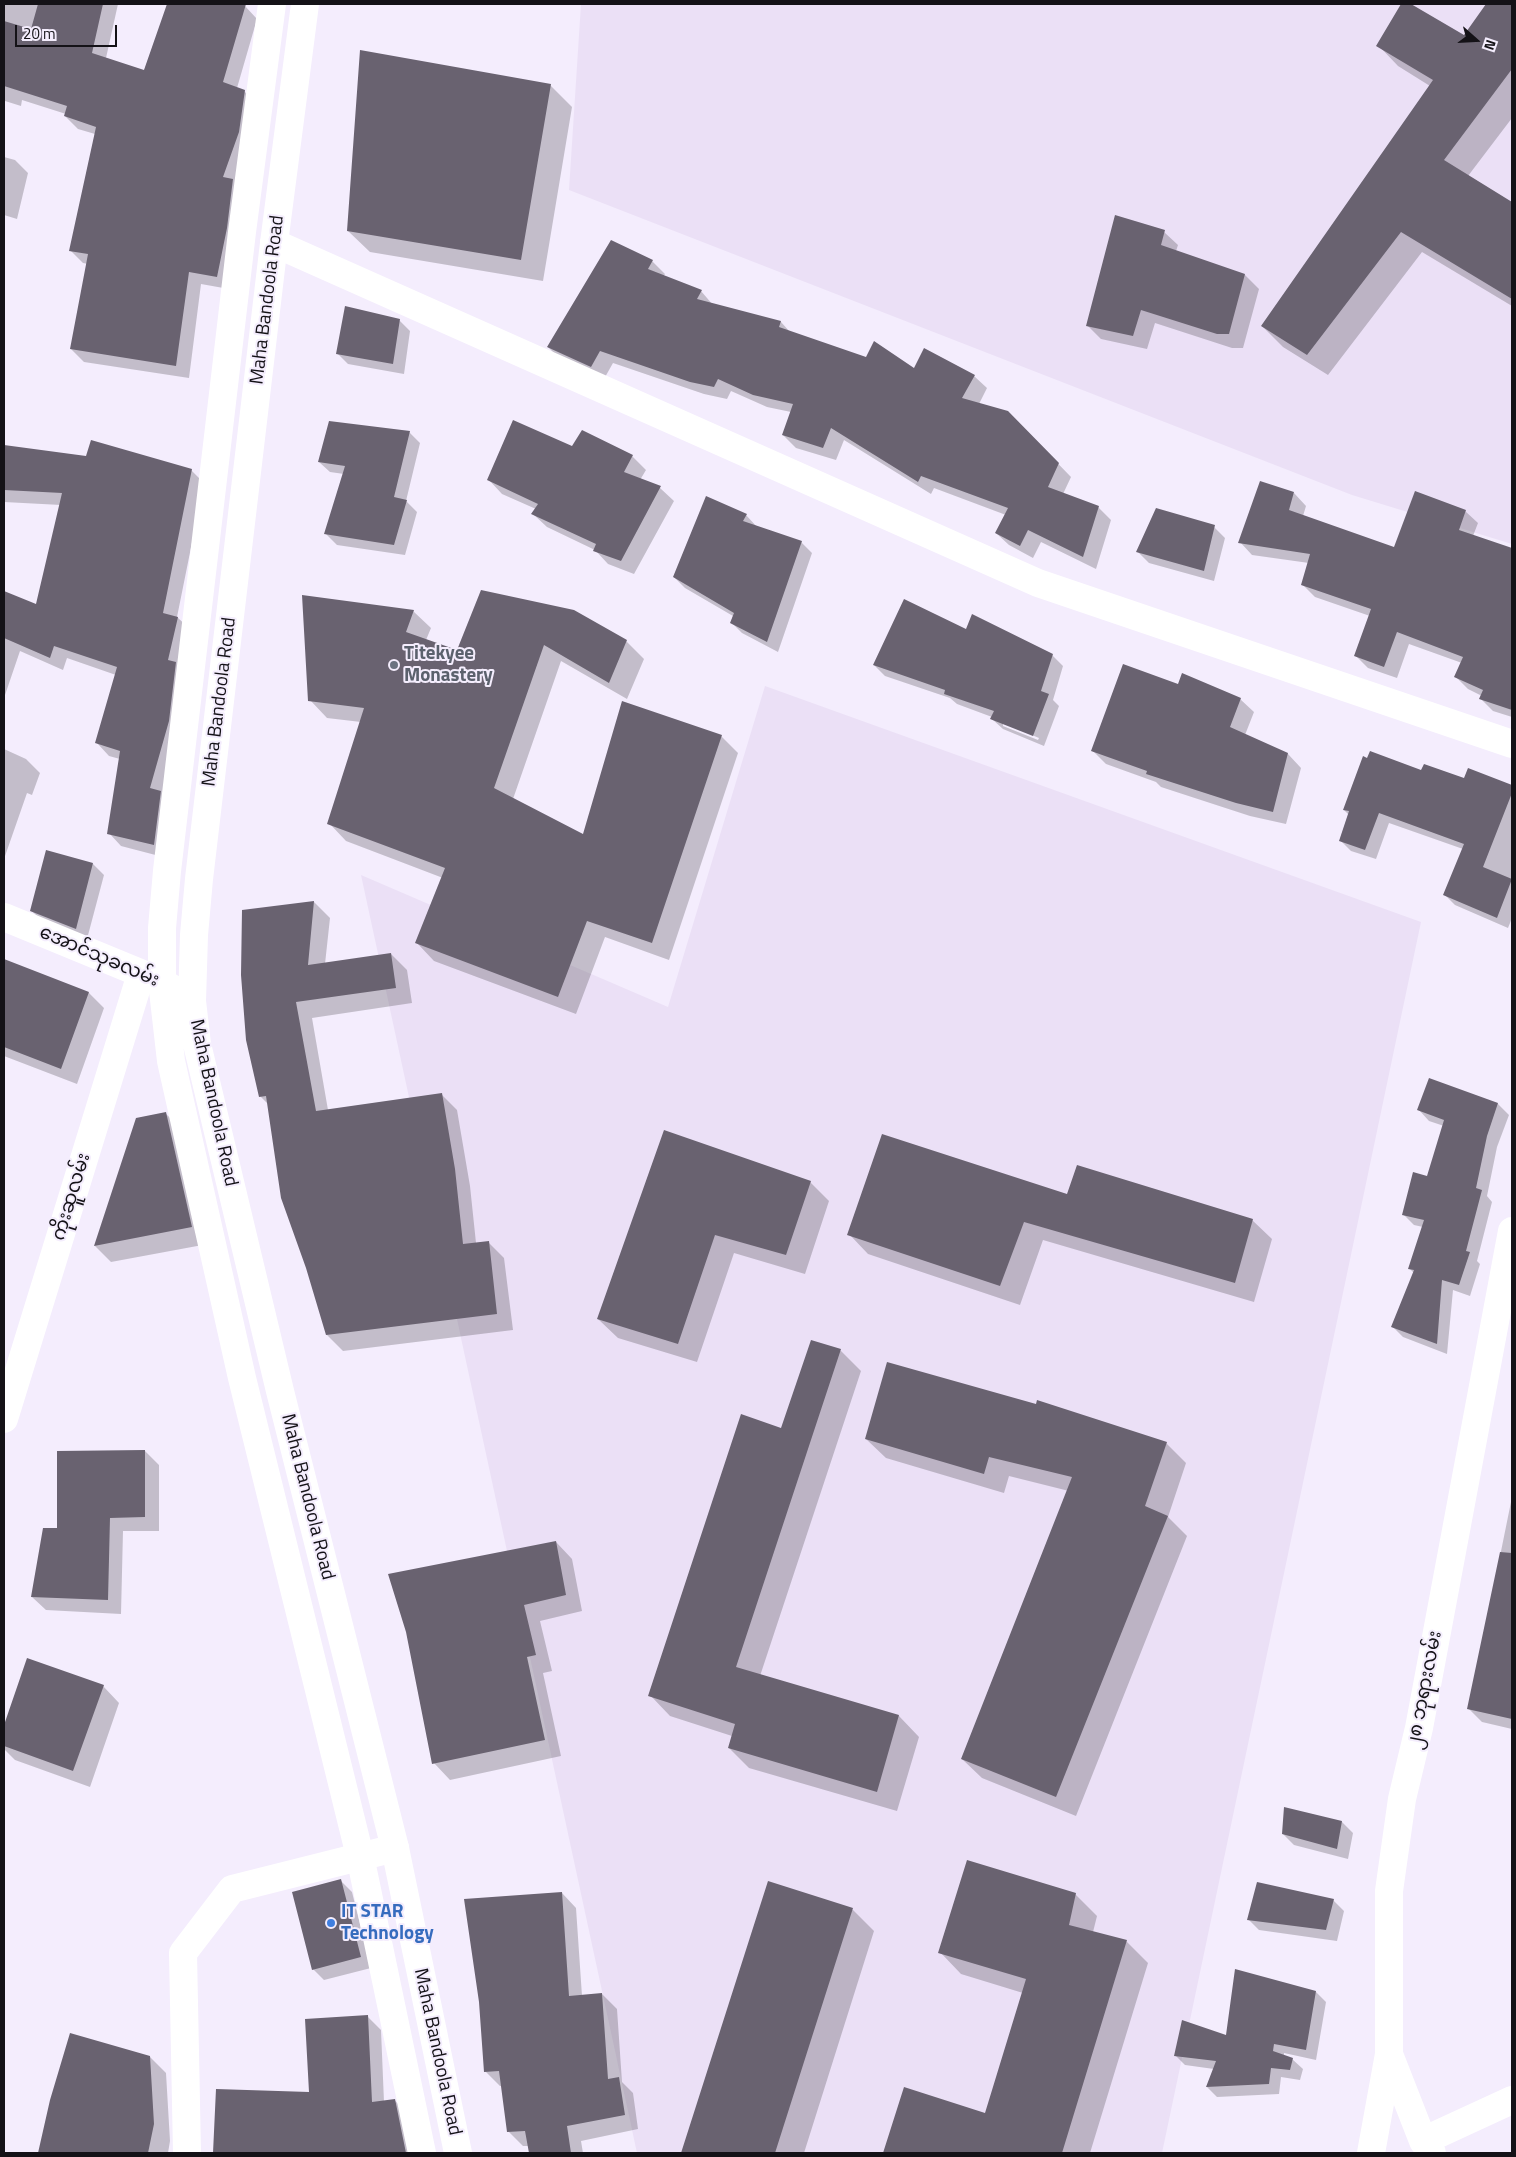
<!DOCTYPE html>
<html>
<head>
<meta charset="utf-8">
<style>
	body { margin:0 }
	#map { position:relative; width:1516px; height:2157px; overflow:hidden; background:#f4edfd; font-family:"Titillium Web",sans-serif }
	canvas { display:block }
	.frame { position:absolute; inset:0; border:5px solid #141217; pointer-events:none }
	.north { position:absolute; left:1451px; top:15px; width:50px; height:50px; -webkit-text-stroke:4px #f4edfd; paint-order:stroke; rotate:109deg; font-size:14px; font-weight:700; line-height:20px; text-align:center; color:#141217 }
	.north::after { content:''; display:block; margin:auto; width:18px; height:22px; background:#141217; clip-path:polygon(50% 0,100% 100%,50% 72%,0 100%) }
	.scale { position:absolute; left:15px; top:25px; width:102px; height:22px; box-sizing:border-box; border:2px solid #141217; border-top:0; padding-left:6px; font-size:15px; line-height:18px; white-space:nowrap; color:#141217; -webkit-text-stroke:4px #f4edfd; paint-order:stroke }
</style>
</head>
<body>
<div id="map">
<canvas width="1516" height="2157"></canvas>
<div class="frame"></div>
<div class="north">N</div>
<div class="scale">20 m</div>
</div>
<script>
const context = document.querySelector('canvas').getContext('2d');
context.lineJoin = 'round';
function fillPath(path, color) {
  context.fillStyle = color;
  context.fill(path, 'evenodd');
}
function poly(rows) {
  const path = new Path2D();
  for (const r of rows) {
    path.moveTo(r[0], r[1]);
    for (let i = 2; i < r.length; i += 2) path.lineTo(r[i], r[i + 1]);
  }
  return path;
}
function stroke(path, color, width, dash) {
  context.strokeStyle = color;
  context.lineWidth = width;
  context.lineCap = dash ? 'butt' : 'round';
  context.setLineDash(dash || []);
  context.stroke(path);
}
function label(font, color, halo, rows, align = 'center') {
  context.font = font + ' "Titillium Web","Noto Sans Myanmar",sans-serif';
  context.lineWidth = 4;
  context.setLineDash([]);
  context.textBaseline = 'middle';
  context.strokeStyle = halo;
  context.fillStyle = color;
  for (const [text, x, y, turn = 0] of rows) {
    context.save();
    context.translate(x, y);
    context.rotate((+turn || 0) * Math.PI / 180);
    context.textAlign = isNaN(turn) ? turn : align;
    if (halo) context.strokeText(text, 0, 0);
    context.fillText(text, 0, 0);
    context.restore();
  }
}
fillPath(poly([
	[581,4,1512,4,1512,544,1352,495,569,190],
	[765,686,1421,922,1162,2153,637,2153,361,875,668,1007]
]), '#ebe0f6');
fillPath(poly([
	[4,4,118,4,106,58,144,71,168,4,236,4,245,6,257,19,237,88,244,91,257,104,229,289,201,284,189,378,84,362,71,349,88,264,83,263,70,250,95,134,78,129,65,116,66,114,22,100,21,106,5,101,4,105],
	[1403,4,1409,4,1464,37,1487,4,1512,4,1512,118,1468,176,1512,203,1512,306,1422,252,1328,375,1283,347,1262,326,1430,86,1398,66,1378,45],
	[550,85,572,107,543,281,370,252,348,231],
	[4,157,15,160,28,173,17,219,4,215],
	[1164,232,1178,245,1176,251,1245,275,1259,289,1243,348,1232,348,1155,323,1147,349,1101,339,1087,325],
	[652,261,665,274,663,277,701,291,713,305,781,322,790,332,867,358,915,370,974,376,987,388,979,404,1008,412,1071,477,1063,494,1098,507,1111,520,1096,569,1041,542,1033,558,1009,545,996,533,1006,515,934,488,931,494,844,440,836,460,796,448,783,435,791,412,767,407,731,391,727,399,704,394,613,363,604,379,561,360,548,347],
	[399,320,410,331,404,374,348,364,337,353],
	[582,431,632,456,646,470,640,480,660,488,674,501,634,574,608,564,595,550,547,527,533,514,536,509,502,494,489,480,573,448],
	[409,432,420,443,406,501,417,512,405,555,337,545,326,534,344,474,330,472,319,462],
	[4,446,191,470,204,483,177,617,191,630,167,858,121,846,109,833,120,759,109,756,97,743,116,675,67,658,63,670,20,651,4,698,4,592,37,606,61,505,4,502],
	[1294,493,1306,506,1303,516,1395,549,1465,511,1478,523,1473,536,1512,549,1512,717,1493,711,1481,699,1482,696,1468,689,1456,677,1462,663,1409,644,1397,678,1368,668,1356,656,1370,616,1315,597,1303,585,1309,563,1252,555,1240,542],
	[746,515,757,527,801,542,812,553,778,652,742,633,731,622,733,616,685,588,674,577],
	[1214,527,1225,538,1214,581,1149,563,1138,552],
	[482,591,626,641,644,659,627,699,561,661,513,799,583,835,721,736,738,753,669,960,605,937,576,1014,434,961,417,943,443,878,346,841,329,823,361,722,327,718,310,700,413,611,431,628,426,640,458,651],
	[967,631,1052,655,1063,666,1053,700,1059,706,1044,746,1003,729,992,719,992,717,957,704,950,698,885,676,874,665],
	[1003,723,1039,738,1038,740,1003,726],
	[1179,685,1240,699,1254,712,1245,735,1288,754,1301,768,1286,824,1250,816,1161,787,1156,782,1106,764,1092,750],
	[4,749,26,759,40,773,32,795,27,793,4,859],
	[1468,769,1512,787,1512,918,1508,928,1455,905,1444,894,1463,849,1389,823,1376,859,1351,851,1340,840,1349,815,1344,810,1422,771,1464,780],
	[47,852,93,864,104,875,87,939,42,921,31,910],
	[314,902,330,918,325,964,391,954,407,970,412,1003,312,1018,328,1110,441,1094,457,1110,470,1186,476,1243,488,1242,504,1258,513,1330,343,1351,327,1335,269,1105,260,1096,243,911],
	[4,960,89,993,104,1008,77,1084,4,1056],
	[1429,1080,1498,1104,1509,1115,1497,1147,1487,1196,1492,1202,1477,1261,1480,1264,1470,1296,1453,1290,1447,1354,1403,1337,1392,1326,1414,1273,1409,1268,1423,1227,1414,1225,1403,1214,1428,1177,1444,1126,1429,1121,1419,1110],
	[166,1114,183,1130,208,1244,111,1262,95,1246],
	[665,1132,810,1182,829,1201,805,1274,734,1253,697,1362,618,1338,598,1319],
	[1068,1196,1252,1220,1272,1239,1254,1302,1043,1240,1020,1305,868,1254,849,1234],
	[812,1341,841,1351,861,1371,760,1676,899,1716,919,1737,897,1811,749,1768,729,1748,732,1736,670,1716,650,1695,782,1429],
	[866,1439,1166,1443,1186,1463,1168,1517,1187,1536,1076,1816,982,1778,962,1759,1069,1491,1009,1476,1004,1493,886,1458],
	[145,1451,159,1465,159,1531,123,1531,121,1614,46,1610,32,1597,58,1529],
	[1512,1497,1512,1729,1482,1722,1469,1709],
	[556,1542,572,1559,582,1611,540,1621,552,1671,543,1673,561,1756,450,1780,434,1763],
	[28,1660,103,1686,119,1703,90,1787,15,1760,4,1749,4,1729],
	[1285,1809,1342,1822,1353,1833,1348,1859,1294,1845,1283,1834],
	[341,1881,352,1892,371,1968,324,1980,313,1969],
	[769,1883,853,1910,874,1931,804,2153,683,2153],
	[562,1893,576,1908,582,1996,602,1994,617,2009,622,2082,633,2093,638,2129,581,2141,583,2153,531,2153,529,2146,523,2146,508,2131,503,2086,500,2086,485,2071],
	[1075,1894,1097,1916,1093,1932,1126,1941,1148,1963,1090,2153,885,2153,905,2089,986,2114,1023,1993,961,1974,940,1952],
	[1333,1900,1344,1911,1337,1941,1259,1930,1248,1919],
	[1316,1992,1326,2002,1316,2060,1284,2053,1284,2056,1292,2059,1303,2069,1300,2080,1281,2077,1279,2094,1217,2097,1207,2087,1214,2069,1185,2065,1175,2055,1227,2037],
	[367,2016,381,2030,384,2102,394,2100,408,2113,416,2153,214,2153,217,2090,311,2093],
	[150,2057,166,2073,170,2141,168,2153,39,2153,52,2098]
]), '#0003');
fillPath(poly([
	[38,4,103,4,92,53,144,70,167,4,246,4,223,82,245,90,239,132,223,177,233,179,227,228,217,277,189,272,176,366,70,349,88,254,69,251,96,127,64,116,67,106,4,86,4,21,31,29],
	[1401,4,1411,4,1464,35,1486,4,1512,4,1512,69,1444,160,1512,202,1512,299,1401,232,1307,355,1261,326,1433,80,1376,46],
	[360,50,551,84,521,260,347,231],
	[1115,215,1165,230,1161,245,1245,274,1229,334,1217,334,1141,310,1133,336,1086,326],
	[611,240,653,260,648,269,702,290,697,299,781,321,779,327,866,357,874,341,914,368,924,348,975,375,962,398,1008,411,1059,463,1048,487,1099,506,1083,557,1028,530,1020,546,995,533,1008,508,921,476,918,482,831,428,823,448,782,435,793,404,753,395,718,379,714,387,690,382,600,351,591,367,547,347],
	[345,306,400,319,393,364,336,354],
	[513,420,572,446,582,430,633,455,624,472,661,486,621,561,593,551,596,544,531,514,538,504,487,480],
	[329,421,410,431,394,497,407,500,394,545,324,534,345,466,318,462],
	[91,440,192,469,163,613,178,617,168,660,176,662,169,721,150,788,161,791,154,845,107,834,120,751,95,743,117,667,54,646,50,658,4,638,4,591,36,604,62,493,4,490,4,445,86,456],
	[1260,481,1294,492,1289,510,1394,547,1415,491,1466,510,1459,530,1512,548,1512,710,1479,699,1483,690,1454,677,1463,657,1397,632,1384,667,1354,656,1371,609,1301,585,1310,554,1238,543],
	[706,496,747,514,743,521,802,541,767,642,730,623,734,613,673,577],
	[1156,508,1215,525,1204,571,1136,552],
	[481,590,574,610,627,640,609,683,544,645,494,788,583,834,622,701,722,735,652,943,587,921,558,997,415,943,445,868,327,824,364,708,308,701,302,595,414,610,406,632,457,650],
	[904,599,966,629,972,614,1053,654,1041,691,1049,694,1033,736,990,719,994,711,944,694,945,690,873,665],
	[1123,664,1178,684,1182,673,1241,698,1230,727,1288,753,1273,812,1236,803,1146,774,1147,771,1091,751],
	[1370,751,1421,770,1424,764,1464,778,1468,768,1512,785,1512,793,1483,867,1512,879,1497,918,1443,895,1464,844,1379,813,1365,850,1339,841,1349,811,1343,810,1363,756,1367,758],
	[46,850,93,863,76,929,30,911],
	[314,901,308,965,391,953,396,988,296,1002,316,1111,442,1093,455,1169,463,1244,489,1241,497,1314,326,1335,306,1268,281,1198,266,1096,259,1097,246,1040,241,975,242,910],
	[4,959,89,992,61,1069,4,1047],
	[1429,1078,1498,1103,1487,1136,1476,1188,1482,1190,1466,1251,1470,1252,1459,1285,1442,1280,1437,1344,1391,1327,1414,1270,1408,1269,1424,1220,1402,1215,1413,1172,1427,1176,1444,1120,1417,1110],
	[166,1112,192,1227,94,1246,136,1118],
	[664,1130,811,1181,786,1255,715,1235,678,1344,597,1319],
	[882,1134,1067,1194,1077,1165,1253,1219,1235,1283,1024,1222,1000,1286,847,1235],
	[811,1340,841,1349,736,1667,899,1715,877,1792,728,1748,735,1724,648,1696,741,1414,781,1428],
	[887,1362,1036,1404,1037,1400,1167,1442,1145,1506,1168,1516,1056,1797,961,1759,1072,1477,989,1457,984,1474,865,1439],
	[145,1450,145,1517,110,1518,108,1600,31,1597,43,1528,57,1528,57,1451],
	[556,1541,566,1595,524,1605,536,1655,527,1657,545,1740,432,1764,406,1632,388,1574],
	[1500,1552,1512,1553,1512,1719,1467,1709],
	[27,1658,104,1685,73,1771,4,1746,4,1725],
	[1284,1807,1342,1821,1337,1849,1282,1834],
	[967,1860,1076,1893,1069,1925,1127,1940,1062,2153,883,2153,904,2087,985,2113,1026,1979,938,1953],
	[341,1879,361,1957,312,1970,292,1892],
	[768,1881,853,1908,775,2153,681,2153],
	[1257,1882,1334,1899,1326,1930,1247,1920],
	[562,1892,569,1996,602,1993,608,2079,619,2077,625,2115,567,2126,571,2153,529,2153,525,2131,507,2132,499,2071,484,2072,479,2002,464,1899],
	[1235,1969,1316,1991,1306,2050,1274,2044,1273,2051,1293,2058,1290,2070,1271,2068,1269,2084,1206,2087,1216,2061,1174,2056,1182,2020,1226,2035],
	[368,2015,372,2102,395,2099,406,2153,213,2153,216,2089,309,2092,305,2019],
	[70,2033,150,2056,154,2124,148,2153,38,2153,50,2100]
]), '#696270');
stroke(poly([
	[274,243,1038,583,1512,744],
	[4,917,162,982,192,1001],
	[4,1419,141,974],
	[1389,2054,1423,2141,1432,2153],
	[1423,2141,1512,2100],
	[187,2153,183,1953,232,1889,395,1848],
	[1371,2153,1389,2054,1389,1891,1402,1799,1419,1728,1512,1231]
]), '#fff', 28);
stroke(poly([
	[272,4,242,232,167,871,162,928,162,982,171,1061,242,1378,360,1856,422,2153],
	[305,4,274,243,199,879,194,935,192,1001,197,1044,280,1391,395,1848,458,2153]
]), '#fff', 28);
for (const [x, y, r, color] of [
	[394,665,5,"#6b7280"],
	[331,1923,5,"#3f7fe0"]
]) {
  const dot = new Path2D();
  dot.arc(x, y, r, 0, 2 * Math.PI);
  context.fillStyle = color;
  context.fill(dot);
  stroke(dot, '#f4edfd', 2);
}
label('19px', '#141217', '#f4edfd', [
	["Maha Bandoola Road",268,300,-83],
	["Maha Bandoola Road",220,702,-83],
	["အောင်သုခလမ်း",99,957,23],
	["Maha Bandoola Road",213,1103,78],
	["ကိုးဆူလမ်း",72,1197,-73],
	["Maha Bandoola Road",307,1497,76],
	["၂၈ ဘုရားလမ်း",1425,1690,-79],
	["Maha Bandoola Road",437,2052,78]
]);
label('bold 19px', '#5b616d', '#f4edfd', [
	["Titekyee",404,654],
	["Monastery",404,676]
], 'left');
label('bold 19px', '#366cbe', '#f4edfd', [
	["IT STAR",341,1912],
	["Technology",341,1934]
], 'left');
</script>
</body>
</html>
